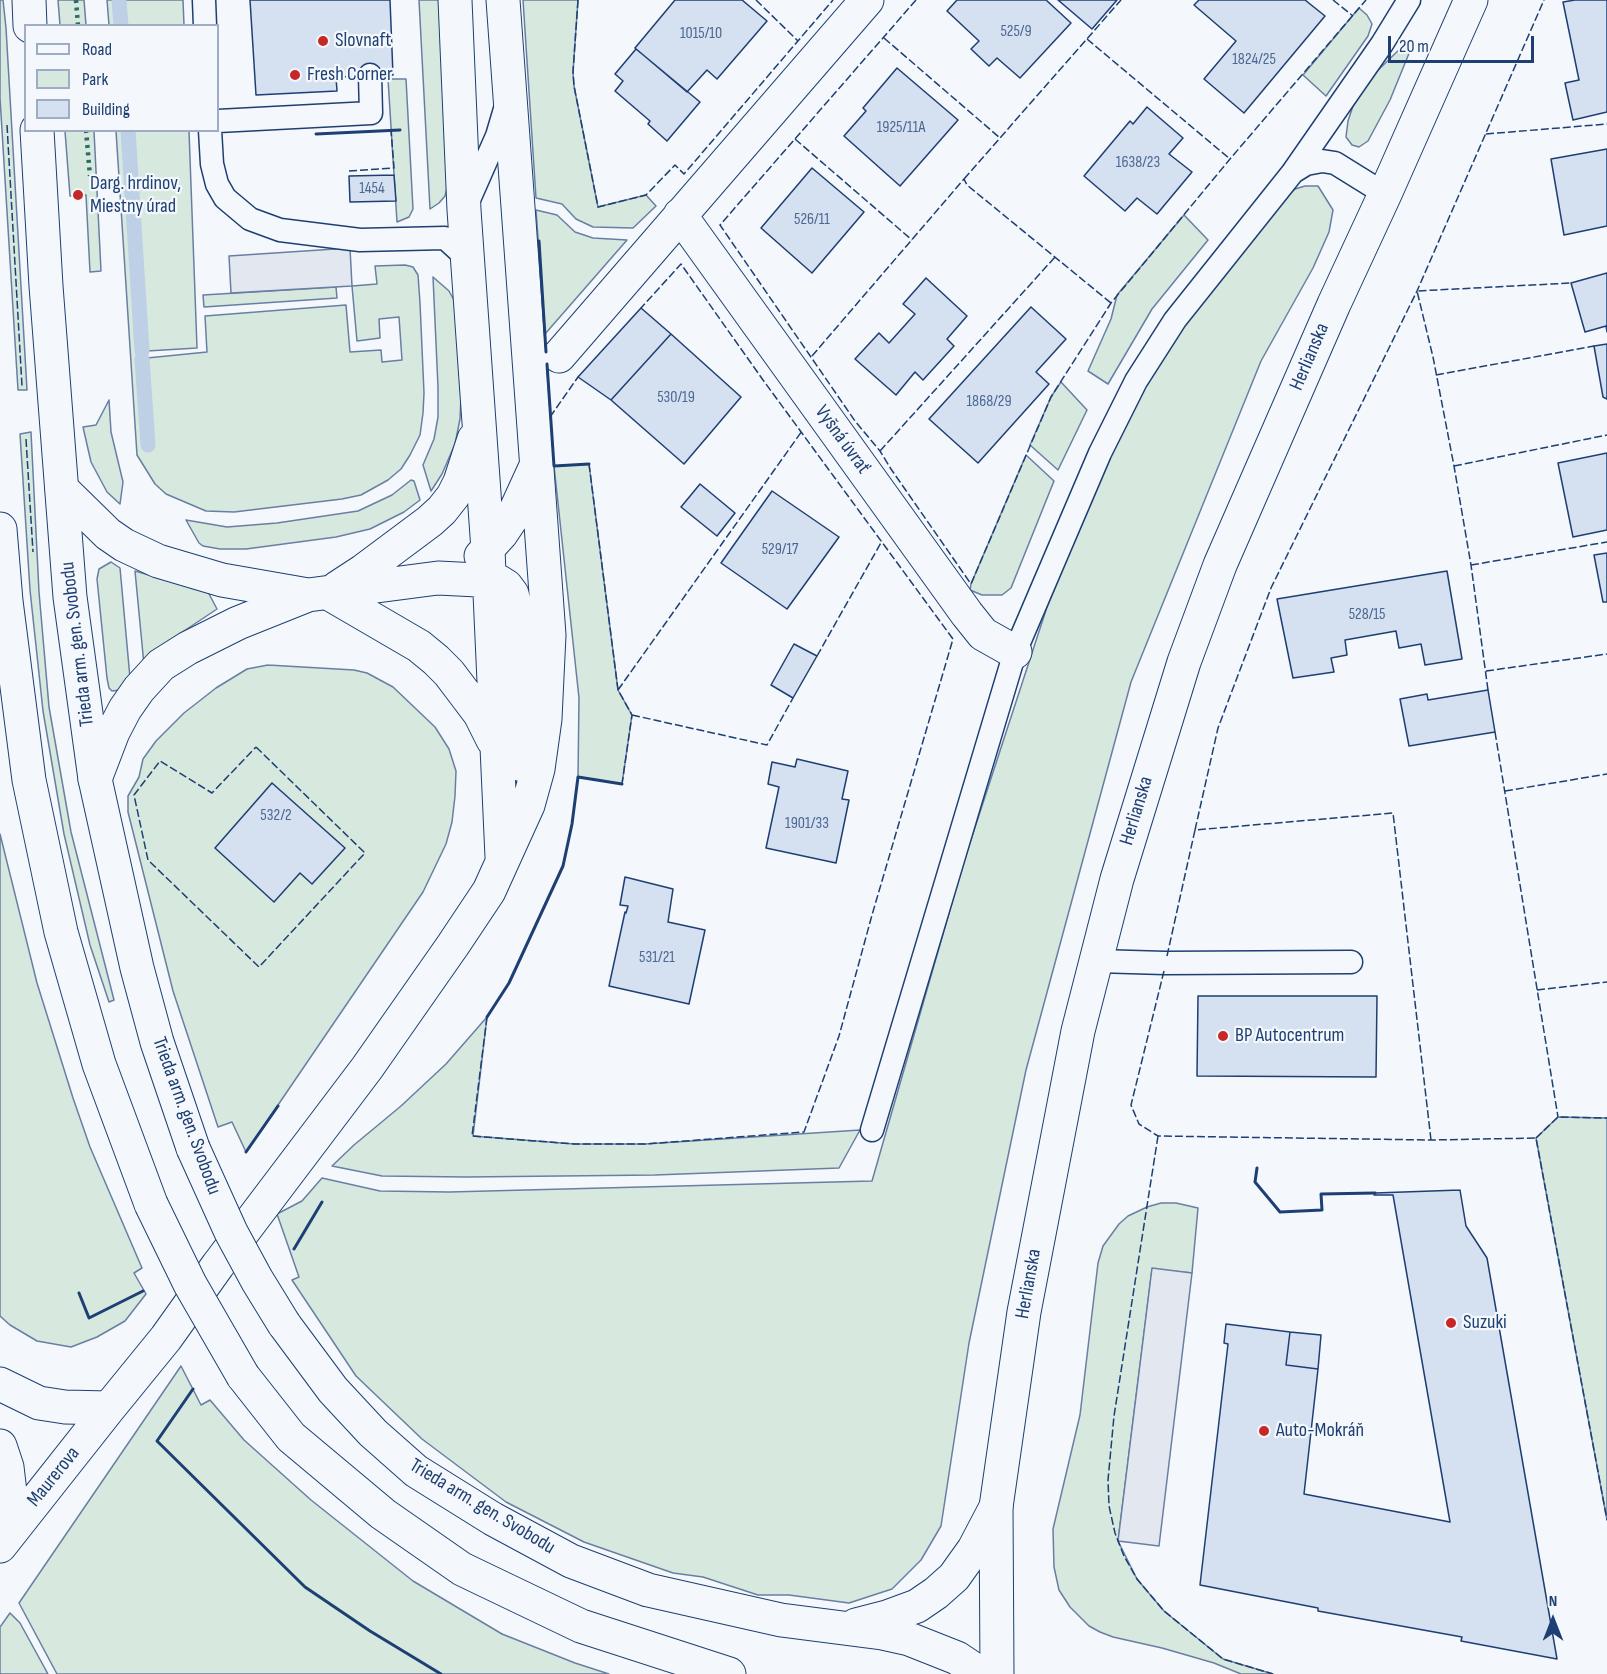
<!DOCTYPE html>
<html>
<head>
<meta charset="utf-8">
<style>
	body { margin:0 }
	#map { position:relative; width:1607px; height:1674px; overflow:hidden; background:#f4f7fb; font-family:"Sofia Sans Condensed",sans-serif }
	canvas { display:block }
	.legend { position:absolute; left:24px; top:24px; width:195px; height:108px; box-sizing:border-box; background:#f4f7fb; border:2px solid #9eadc5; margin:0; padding:8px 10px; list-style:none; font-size:18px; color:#1d3f73 }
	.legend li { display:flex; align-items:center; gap:12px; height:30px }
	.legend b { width:30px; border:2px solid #9eadc5 }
	.north { position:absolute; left:1523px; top:1590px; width:60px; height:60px; -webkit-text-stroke:4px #f4f7fb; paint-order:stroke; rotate:0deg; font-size:16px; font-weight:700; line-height:24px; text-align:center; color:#1d3f73 }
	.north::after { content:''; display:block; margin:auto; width:21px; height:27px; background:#1d3f73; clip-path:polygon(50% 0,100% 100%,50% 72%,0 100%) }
	.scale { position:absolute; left:1388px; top:36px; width:146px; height:27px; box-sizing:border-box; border:3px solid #1d3f73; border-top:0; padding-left:8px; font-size:18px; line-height:21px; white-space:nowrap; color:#1d3f73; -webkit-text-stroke:4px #f4f7fb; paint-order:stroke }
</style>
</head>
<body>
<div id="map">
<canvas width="1607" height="1674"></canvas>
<ul class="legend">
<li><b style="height:8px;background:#f4f7fb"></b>Road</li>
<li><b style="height:16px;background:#d7e8df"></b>Park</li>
<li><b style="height:16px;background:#d5e0f0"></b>Building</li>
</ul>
<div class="north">N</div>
<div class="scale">20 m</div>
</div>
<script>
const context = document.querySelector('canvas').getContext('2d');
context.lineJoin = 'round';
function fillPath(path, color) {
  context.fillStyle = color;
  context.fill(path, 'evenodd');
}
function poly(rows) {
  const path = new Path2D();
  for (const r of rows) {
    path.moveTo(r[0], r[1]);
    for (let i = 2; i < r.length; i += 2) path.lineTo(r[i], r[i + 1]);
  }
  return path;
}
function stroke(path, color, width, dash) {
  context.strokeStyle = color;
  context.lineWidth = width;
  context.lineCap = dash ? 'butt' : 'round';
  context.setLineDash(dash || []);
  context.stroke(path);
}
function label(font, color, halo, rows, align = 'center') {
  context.font = font + ' "Sofia Sans Condensed",sans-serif';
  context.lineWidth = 4.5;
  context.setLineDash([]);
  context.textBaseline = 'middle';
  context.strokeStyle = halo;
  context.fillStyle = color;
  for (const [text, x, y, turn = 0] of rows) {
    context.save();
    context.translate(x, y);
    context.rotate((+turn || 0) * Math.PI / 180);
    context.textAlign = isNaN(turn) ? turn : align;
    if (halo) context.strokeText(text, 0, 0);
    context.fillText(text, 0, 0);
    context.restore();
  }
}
const green = poly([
	[0,0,3,0,6,28,27,390,18,390,0,98,0,0],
	[58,0,84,0,86,25,60,25,58,0],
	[107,0,183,0,184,25,109,25,107,0],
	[419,0,441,0,450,175,445,196,439,203,430,209,419,0],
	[523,0,578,0,573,72,574,86,598,207,646,195,656,206,633,228,593,227,576,219,562,204,536,198,523,0],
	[1359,8,1367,15,1372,24,1368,36,1326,96,1303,75,1359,8],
	[1405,44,1412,46,1390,100,1368,141,1359,147,1352,145,1346,137,1348,121,1353,106,1373,75,1405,44],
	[388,79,406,79,413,209,409,217,397,222,388,79],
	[65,131,94,131,101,271,90,272,86,195,70,196,65,131],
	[116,131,189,131,197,348,147,351,147,358,207,352,205,316,346,305,350,352,381,350,382,362,402,360,399,317,379,319,380,338,357,341,352,286,377,284,375,266,405,265,413,267,418,275,420,303,424,393,423,413,420,435,410,455,401,469,388,480,361,495,342,499,234,512,206,511,166,494,155,484,137,455,116,131],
	[1305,186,1318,186,1333,210,1329,232,1313,268,1261,361,1131,682,1026,1070,969,1343,941,1526,921,1560,892,1589,849,1603,789,1595,758,1595,703,1577,673,1573,584,1542,506,1502,422,1439,356,1376,292,1280,299,1277,277,1214,302,1201,322,1178,380,1191,449,1192,872,1181,964,861,1047,607,1113,445,1172,339,1280,203,1295,189,1305,186],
	[536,210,557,215,575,232,593,238,627,240,545,334,536,210],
	[1184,215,1208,240,1152,309,1108,384,1088,371,1111,319,1117,295,1184,215],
	[433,277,449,291,455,302,461,397,460,419,455,444,442,474,431,491,423,465,434,439,438,417,438,387,433,277],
	[336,287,337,298,204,307,203,295,336,287],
	[1061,382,1087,410,1058,470,1030,445,1051,397,1061,382],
	[109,400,111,432,123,482,120,504,107,492,91,462,83,427,96,425,109,400],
	[31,432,39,592,49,707,71,832,114,1000,109,1002,90,945,64,834,43,711,30,590,20,434,31,432],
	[1026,455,1054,481,1011,588,1002,595,982,595,970,590,971,584,1026,455],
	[589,464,618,690,632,715,622,784,578,777,579,698,554,466,589,464],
	[411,480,414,481,420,500,404,512,370,529,336,537,246,549,220,549,203,546,199,543,186,520,227,527,277,523,358,511,392,495,411,480],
	[111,562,120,568,130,678,120,690,112,691,109,688,107,678,97,579,99,569,111,562],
	[135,571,208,592,217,609,169,641,144,665,135,571],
	[268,665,354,670,367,673,393,687,435,727,449,749,456,771,455,796,452,822,446,844,423,892,246,1152,232,1122,218,1127,173,991,128,812,128,796,139,777,143,759,156,741,184,713,216,688,247,669,268,665],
	[0,834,37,983,73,1098,90,1147,142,1268,134,1273,146,1294,125,1321,97,1337,71,1347,37,1341,10,1325,0,1316,0,834],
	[487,1017,473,1136,574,1144,645,1144,860,1130,839,1168,655,1175,466,1177,382,1176,332,1166,354,1145,401,1106,446,1064,487,1017],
	[1558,1117,1607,1118,1607,1520,1536,1138,1558,1117],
	[1161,1203,1176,1203,1198,1208,1192,1273,1152,1269,1118,1541,1137,1579,1164,1611,1223,1659,1273,1674,1241,1674,1214,1663,1162,1648,1113,1637,1100,1632,1089,1626,1070,1607,1059,1590,1054,1567,1053,1529,1080,1415,1098,1263,1103,1246,1119,1224,1128,1216,1147,1207,1161,1203],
	[181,1366,201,1405,210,1400,244,1440,311,1500,413,1581,502,1634,575,1663,609,1674,57,1674,19,1603,181,1366],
	[10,1613,20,1623,48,1674,0,1674,0,1627,10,1613]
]);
fillPath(green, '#d7e8df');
stroke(green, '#687fa3', 1.5);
const parking = poly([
	[350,248,352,286,231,293,229,256,350,248],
	[1152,1268,1192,1273,1159,1546,1118,1541,1152,1268]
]);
fillPath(parking, '#e3e8f0');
stroke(parking, '#687fa3', 1.5);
stroke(poly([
	[119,0,121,26],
	[128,130,142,351],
	[142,359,148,445]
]), '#bed0e5', 15);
const building = poly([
	[250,0,390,0,393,75,336,77,337,91,256,95,250,0],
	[675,0,742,0,767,21,717,79,707,70,687,92,635,48,675,0],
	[957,0,1046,0,1071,23,1020,78,997,58,989,66,971,49,979,41,947,11,957,0],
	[1058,0,1117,0,1092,29,1058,0],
	[1199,0,1305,0,1325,16,1244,113,1204,79,1236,41,1194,5,1199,0],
	[1575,0,1607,0,1607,112,1573,120,1565,83,1579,80,1563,2,1575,0],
	[636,49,700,102,667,141,648,124,650,121,615,91,623,81,615,74,636,49],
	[897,68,958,120,900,186,844,136,866,111,863,108,897,68],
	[1147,107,1183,138,1169,154,1192,172,1157,214,1137,198,1125,211,1084,176,1130,121,1133,124,1147,107],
	[1607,149,1607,226,1564,235,1551,159,1607,149],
	[812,168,864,212,812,273,761,228,812,168],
	[394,175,396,201,350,202,349,176,394,175],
	[1607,273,1607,332,1606,326,1585,332,1571,283,1607,273],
	[926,278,967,316,947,339,954,346,923,380,915,372,896,395,855,359,879,333,889,343,915,314,903,304,926,278],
	[1031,307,1066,339,1036,372,1049,384,978,463,929,419,1031,307],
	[641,308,671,334,611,400,578,377,641,308],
	[671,334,741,397,684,464,611,400,671,334],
	[1607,344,1607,399,1603,397,1594,346,1607,344],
	[1607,453,1607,530,1573,537,1558,463,1607,453],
	[700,484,735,513,717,536,681,507,700,484],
	[772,491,839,537,787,609,721,563,772,491],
	[1607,553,1607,602,1603,602,1594,555,1607,553],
	[1447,571,1462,659,1425,665,1421,644,1399,648,1396,631,1345,640,1347,655,1331,658,1334,672,1293,678,1277,599,1447,571],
	[794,644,817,656,793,698,771,685,794,644],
	[1488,690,1495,732,1409,746,1400,699,1427,694,1428,700,1488,690],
	[797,759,848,771,842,799,849,800,836,863,766,848,779,787,768,784,772,762,795,767,797,759],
	[272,783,345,848,312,884,300,873,274,902,215,848,272,783],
	[625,877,673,889,668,922,705,930,689,1004,609,986,625,912,626,913,628,906,620,905,625,877],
	[1198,996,1377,996,1376,1077,1197,1076,1198,996],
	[1460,1190,1466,1226,1487,1258,1557,1659,1461,1641,1462,1637,1318,1611,1318,1608,1200,1585,1228,1344,1224,1343,1226,1324,1290,1332,1286,1365,1318,1369,1304,1494,1450,1522,1393,1195,1374,1195,1375,1193,1460,1190],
	[1290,1332,1321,1335,1318,1369,1286,1365,1290,1332]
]);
fillPath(building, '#d5e0f0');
stroke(building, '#1d3f73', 1.5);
const service = poly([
	[204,0,205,26],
	[218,121,371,113,370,75],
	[210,130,212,164,217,184,225,198,250,219,280,230,360,240,445,238,468,259],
	[1293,172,1306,164,1322,161,1335,163,1385,194],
	[467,204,497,136,505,109],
	[1096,961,1165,963,1351,962],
	[872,1130,1015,652,1100,453,1136,381,1175,320,1293,172,1382,44,1409,0]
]);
const minor = poly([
	[455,0,464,210,488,550,502,857],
	[680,215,967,614,983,634,1015,652],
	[559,356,867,0],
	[62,489,108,534,124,545,158,561,222,580,308,595,438,578,498,581,506,586,512,594,514,602,524,750,522,765],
	[481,556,501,534,513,516,535,468],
	[337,588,363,571,430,521,442,510,453,496,460,482,474,439],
	[328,593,419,646,436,660,449,673,480,714,493,740],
	[95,779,113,732,125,709,139,689,161,665,188,648,238,623,308,595],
	[0,1384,39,1403,65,1407,109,1408,166,1338,218,1265,367,1068,453,945,489,891,528,805,538,769,545,719,549,635,503,0],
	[0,1446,7,1467,14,1527],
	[0,1546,109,1408]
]);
const tertiary = poly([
	[29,0,30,26],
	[37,130,46,286,70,597,95,779,137,968,157,1042,193,1148],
	[0,529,6,601,29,780,61,932,99,1064,151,1204],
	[284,1324,333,1390,373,1433,416,1471,493,1519,571,1561,648,1590,781,1620,882,1633,909,1639,957,1658,981,1674],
	[243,1376,291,1437,383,1514,462,1569,581,1626,729,1674],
	[856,1625,887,1617,917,1606,936,1593,954,1577,974,1549,996,1507]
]);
const primary = poly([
	[997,1674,996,1507,1024,1312,1078,1031,1117,879,1184,662,1220,565,1334,304,1385,194,1471,0]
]);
stroke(service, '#1d3f73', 25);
stroke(minor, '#1d3f73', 35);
stroke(tertiary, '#1d3f73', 35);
stroke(primary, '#1d3f73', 35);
stroke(service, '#f4f7fb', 22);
stroke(minor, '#f4f7fb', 33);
stroke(tertiary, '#f4f7fb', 33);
stroke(primary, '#f4f7fb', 33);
const tertiaryBridge = poly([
	[193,1148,231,1232,257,1280,284,1324],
	[151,1204,190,1284,243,1376]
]);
stroke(tertiaryBridge, '#1d3f73', 35, []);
stroke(tertiaryBridge, '#f4f7fb', 33);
stroke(poly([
	[76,0,78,26],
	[86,130,90,176]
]), '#2c6c60', 4.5, [3, 4.5]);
stroke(poly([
	[578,0,573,72,574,86,598,207,646,195,675,165,684,174,833,0],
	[756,0,798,41],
	[916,0,720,225,855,421,880,451,891,469,971,584,1051,397,1111,303,1230,159,1366,0],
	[1333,0,1353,16],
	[884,38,1000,138],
	[1087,39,1230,159],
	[7,125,22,386],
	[1486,134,1607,124],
	[795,139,912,240],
	[349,171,394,168,391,130],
	[964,179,1121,0],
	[812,356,964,179,967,185,1111,303],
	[1436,375,1594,346],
	[550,417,578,377],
	[26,439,33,552],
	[880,451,1055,257],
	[589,464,618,690,632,715,622,784],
	[1454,466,1607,435],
	[1471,565,1607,542],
	[817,656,882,541],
	[1486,671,1607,654],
	[618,690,802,431],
	[1488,690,1471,565,1454,466,1433,357,1417,291,1571,283],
	[632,715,767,745,793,698],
	[1495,732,1558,1117],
	[256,747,365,853,259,967,148,860,134,795,160,761,212,793,256,747],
	[1505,791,1607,774],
	[1195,830,1218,728,1271,588,1417,291,1544,0],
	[1167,956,1195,830,1393,813,1431,1140],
	[1164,971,1131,1105,1139,1124,1158,1136,1431,1140,1536,1138,1607,1520],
	[1537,990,1607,982],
	[487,1017,472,1136,574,1144,645,1144,804,1132,839,1036,872,915,953,639,763,380,681,264,641,308],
	[1158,1136,1114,1416,1108,1480,1109,1506,1115,1533,1124,1556,1137,1579,1164,1611,1223,1659,1273,1674],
	[1536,1138,1558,1117,1607,1118]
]), '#1d3f73', 1.5, [8, 3]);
stroke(poly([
	[316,134,400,130],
	[539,241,546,352],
	[547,364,554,466,589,464],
	[487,1017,509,983,563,866,572,824,578,777,622,784],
	[246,1152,278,1106],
	[1257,1168,1255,1182,1280,1212,1322,1210,1321,1194,1375,1193],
	[294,1249,322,1202],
	[79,1293,89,1318,143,1291],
	[193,1389,157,1441,305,1587,370,1631,441,1674]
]), '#1d3f73', 3);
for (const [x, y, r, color] of [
	[323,41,6,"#c62828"],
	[295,75,6,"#c62828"],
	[78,195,6,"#c62828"],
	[1223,1036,6,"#c62828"],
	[1451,1323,6,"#c62828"],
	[1264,1431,6,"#c62828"]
]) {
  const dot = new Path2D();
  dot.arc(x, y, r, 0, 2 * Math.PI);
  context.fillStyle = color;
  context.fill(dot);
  stroke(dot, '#f4f7fb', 2);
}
label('16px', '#4b6792', null, [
	["525/9",1016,32],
	["1015/10",701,34],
	["1824/25",1254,60],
	["1925/11A",901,128],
	["1638/23",1138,163],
	["1454",372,189],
	["526/11",812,220],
	["530/19",676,398],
	["1868/29",989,402],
	["529/17",780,550],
	["528/15",1367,615],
	["532/2",276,816],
	["1901/33",807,824],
	["531/21",657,958]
]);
label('20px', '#1d3f73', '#f4f7fb', [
	["Slovnaft",335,41],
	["Fresh Corner",307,75],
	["Darg. hrdinov,",90,184],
	["Miestny úrad",90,207],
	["BP Autocentrum",1235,1036],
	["Suzuki",1463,1323],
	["Auto-Mokráň",1276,1431]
], 'left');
label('20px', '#1d3f73', '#f4f7fb', [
	["Herlianska",1310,357,-67],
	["Vyšná úvrať",842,440,54],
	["Trieda arm. gen. Svobodu",78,644,-97],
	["Herlianska",1137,811,-73],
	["Trieda arm. gen. Svobodu",186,1116,70],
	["Herlianska",1029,1284,-80],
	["Maurerova",54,1477,-51],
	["Trieda arm. gen. Svobodu",482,1507,31]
]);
</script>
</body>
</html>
